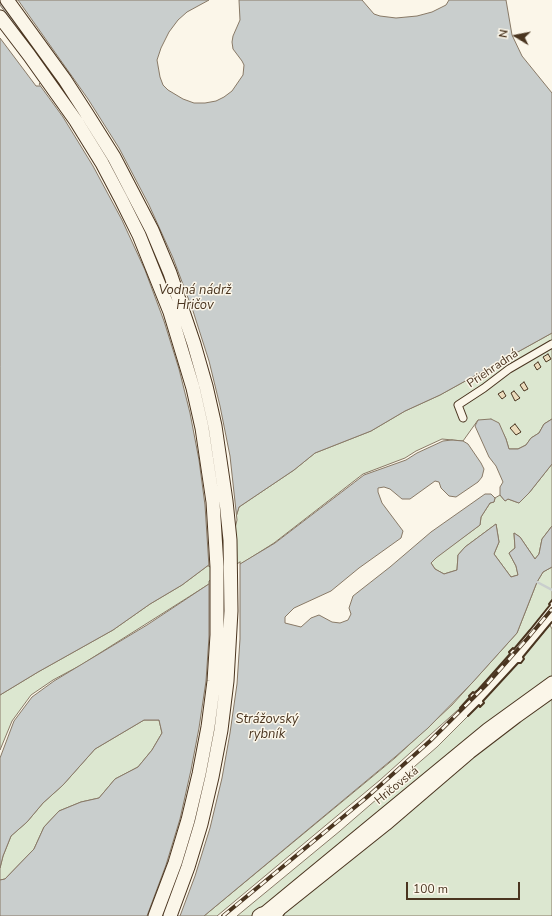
<!DOCTYPE html>
<html>
<head>
<meta charset="utf-8">
<style>
	body { margin:0 }
	#map { position:relative; width:552px; height:916px; overflow:hidden; background:#fbf6e9; font-family:"Nunito Sans",sans-serif }
	canvas { display:block }
	.north { position:absolute; left:496px; top:16px; width:40px; height:40px; -webkit-text-stroke:3px #fbf6e9; paint-order:stroke; rotate:280deg; font-size:11px; font-weight:700; line-height:16px; text-align:center; color:#4a3520 }
	.north::after { content:''; display:block; margin:auto; width:14px; height:18px; background:#4a3520; clip-path:polygon(50% 0,100% 100%,50% 72%,0 100%) }
	.scale { position:absolute; left:406px; top:882px; width:114px; height:18px; box-sizing:border-box; border:2px solid #4a3520; border-top:0; padding-left:5px; font-size:12px; line-height:14px; white-space:nowrap; color:#4a3520; -webkit-text-stroke:3px #fbf6e9; paint-order:stroke }
</style>
</head>
<body>
<div id="map">
<canvas width="552" height="916"></canvas>
<div class="north">N</div>
<div class="scale">100 m</div>
</div>
<script>
const context = document.querySelector('canvas').getContext('2d');
context.lineJoin = 'round';
function fillPath(path, color) {
  context.fillStyle = color;
  context.fill(path, 'evenodd');
}
function poly(rows) {
  const path = new Path2D();
  for (const r of rows) {
    path.moveTo(r[0], r[1]);
    for (let i = 2; i < r.length; i += 2) path.lineTo(r[i], r[i + 1]);
  }
  return path;
}
function stroke(path, color, width, dash) {
  context.strokeStyle = color;
  context.lineWidth = width;
  context.lineCap = dash ? 'butt' : 'round';
  context.setLineDash(dash || []);
  context.stroke(path);
}
function label(font, color, halo, rows, align = 'center') {
  context.font = font + ' "Nunito Sans",sans-serif';
  context.lineWidth = 3;
  context.setLineDash([]);
  context.textBaseline = 'middle';
  context.strokeStyle = halo;
  context.fillStyle = color;
  for (const [text, x, y, turn = 0] of rows) {
    context.save();
    context.translate(x, y);
    context.rotate((+turn || 0) * Math.PI / 180);
    context.textAlign = isNaN(turn) ? turn : align;
    if (halo) context.strokeText(text, 0, 0);
    context.fillText(text, 0, 0);
    context.restore();
  }
}
const green = poly([
	[552,333,552,419,544,424,539,433,531,438,526,445,518,449,509,449,506,439,503,433,478,420,463,441,442,439,416,451,405,458,363,474,274,543,81,665,53,680,31,695,12,721,0,750,0,695,38,672,113,630,150,604,182,585,210,564,232,530,239,507,294,470,315,453,371,431,405,411,440,395,552,333],
	[552,464,552,526,542,539,539,554,535,559,520,537,514,533,515,548,509,553,516,566,518,575,511,577,494,554,499,542,496,524,465,547,458,555,457,570,444,574,435,569,431,563,436,557,480,525,481,517,490,503,494,502,495,498,500,495,505,501,508,499,519,503,529,493,552,464],
	[552,567,552,600,549,604,550,605,514,649,512,648,509,652,510,654,502,664,474,693,473,692,469,696,470,697,460,708,380,780,217,916,204,916,395,758,452,705,517,633,537,582,543,572,552,567],
	[550,625,552,629,552,916,237,916,340,831,437,747,479,705,480,707,484,703,483,701,518,663,521,663,524,659,523,657,550,625],
	[144,720,159,720,162,733,152,750,138,767,115,779,99,798,81,802,59,811,44,827,34,849,5,879,0,880,0,868,3,856,11,836,27,822,43,803,63,785,95,749,144,720]
]);
fillPath(green, '#dce7d0');
stroke(green, '#887966', 1);
const water = poly([
	[0,0,209,0,187,12,178,20,169,32,161,48,157,60,160,77,163,85,168,90,183,99,194,103,205,103,216,101,224,97,232,91,243,75,244,65,242,61,233,49,232,42,233,36,240,20,239,0,362,0,374,14,380,16,396,18,417,16,432,12,446,5,449,0,506,0,512,35,522,56,552,93,552,333,440,395,405,411,371,431,315,453,294,470,239,507,232,530,210,564,182,585,150,604,113,630,38,672,0,695,0,38,36,86,41,86,44,74,40,49,19,31,0,5,0,0],
	[491,419,499,423,506,439,509,449,518,449,526,445,531,438,539,433,544,424,552,419,552,464,529,493,519,503,508,499,505,501,500,495,500,487,503,482,496,466,489,457,475,426,478,420,491,419],
	[452,440,463,441,468,444,481,463,484,469,482,477,478,482,456,497,449,496,441,488,439,482,435,481,410,499,402,499,390,489,384,487,378,488,378,492,382,503,403,531,401,538,359,568,331,591,294,608,285,617,285,623,301,627,311,618,319,615,332,622,340,623,348,620,351,614,349,608,353,596,390,567,431,532,485,494,491,494,495,498,494,502,490,503,481,517,480,525,436,558,431,563,435,569,444,574,457,570,458,555,465,547,496,524,499,542,494,554,511,577,518,575,516,566,509,553,515,548,514,533,520,537,535,559,539,554,542,539,552,526,552,567,543,572,537,582,517,633,472,683,428,728,395,757,204,916,0,916,0,880,5,879,34,849,44,827,59,811,81,802,99,798,115,779,138,767,152,750,162,733,159,720,144,720,95,749,63,785,43,803,27,822,11,836,3,856,0,868,0,758,14,721,32,697,54,681,147,625,230,570,275,543,364,475,406,460,417,453,443,441,452,440]
]);
fillPath(water, '#c9cecd');
stroke(water, '#887966', 1);
const pier = poly([
	[0,0,18,0,88,99,119,148,149,205,173,258,193,311,209,361,220,406,230,456,237,520,229,553,209,567,205,505,199,460,190,413,179,369,164,321,145,270,122,220,93,166,63,117,39,84,41,82,42,74,39,57,79,114,0,0],
	[240,562,240,639,237,684,230,733,222,778,210,828,195,876,180,916,147,916,166,865,180,819,191,770,199,728,206,681,209,637,209,581,240,562]
]);
fillPath(pier, '#fbf6e9');
stroke(pier, '#887966', 1);
stroke(poly([
	[537,582,552,590]
]), '#c9cecd', 2.5);
const building = poly([
	[548,354,551,359,546,362,543,357,548,354],
	[538,362,541,367,537,370,534,365,538,362],
	[524,382,528,389,524,391,520,385,524,382],
	[503,391,506,396,502,399,498,394,503,391],
	[514,391,520,398,515,401,511,393,514,391],
	[515,424,521,432,516,435,510,428,515,424]
]);
fillPath(building, '#ecdcbc');
stroke(building, '#4a3520', 1);
const street = poly([
	[463,418,458,405,484,388,509,369,552,344]
]);
const primary = poly([
	[260,916,487,729,552,682],
	[272,916,386,825,470,753,517,717,552,692]
]);
const highway = poly([
	[7,0,65,80,87,114,114,157,152,230,170,273,194,344,206,386,215,426,226,501,230,540,231,611,227,681,221,730,212,777,201,824,188,867,170,916],
	[0,17,29,55,76,121,102,163,121,199,139,235,170,312,193,388,202,428,213,502,217,567,217,635,214,681,208,727,199,774,188,820,175,863,155,916],
	[259,916,262,914],
	[273,916,278,911]
]);
stroke(street, '#4a3520', 9);
stroke(primary, '#4a3520', 13);
stroke(highway, '#4a3520', 15);
stroke(street, '#fbf6e9', 7);
stroke(primary, '#fbf6e9', 11);
stroke(highway, '#fbf6e9', 13);
const rail = poly([
	[223,916,366,798,430,741,488,683,527,639,552,609]
]);
stroke(rail, '#4a3520', 4);
stroke(rail, '#fbf6e9', 2.5, [8]);
stroke(poly([
	[460,708,470,697,469,696,473,692,474,693,478,690,510,654,509,652,513,648,514,649,530,630,550,605,549,604,552,600],
	[468,716,479,705,480,707,484,703,483,701,518,663,521,663,524,659,523,657,552,622]
]), '#4a3520', 2);
label('12px', '#4a3520', '#fbf6e9', [
	["Priehradná",493,369,-34],
	["Hričovská",397,786,-39]
]);
label('italic 13px', '#4a3520', '#fbf6e9', [
	["Vodná nádrž",195,291],
	["Hričov",195,306],
	["Strážovský",267,720],
	["rybník",267,735]
]);
</script>
</body>
</html>
